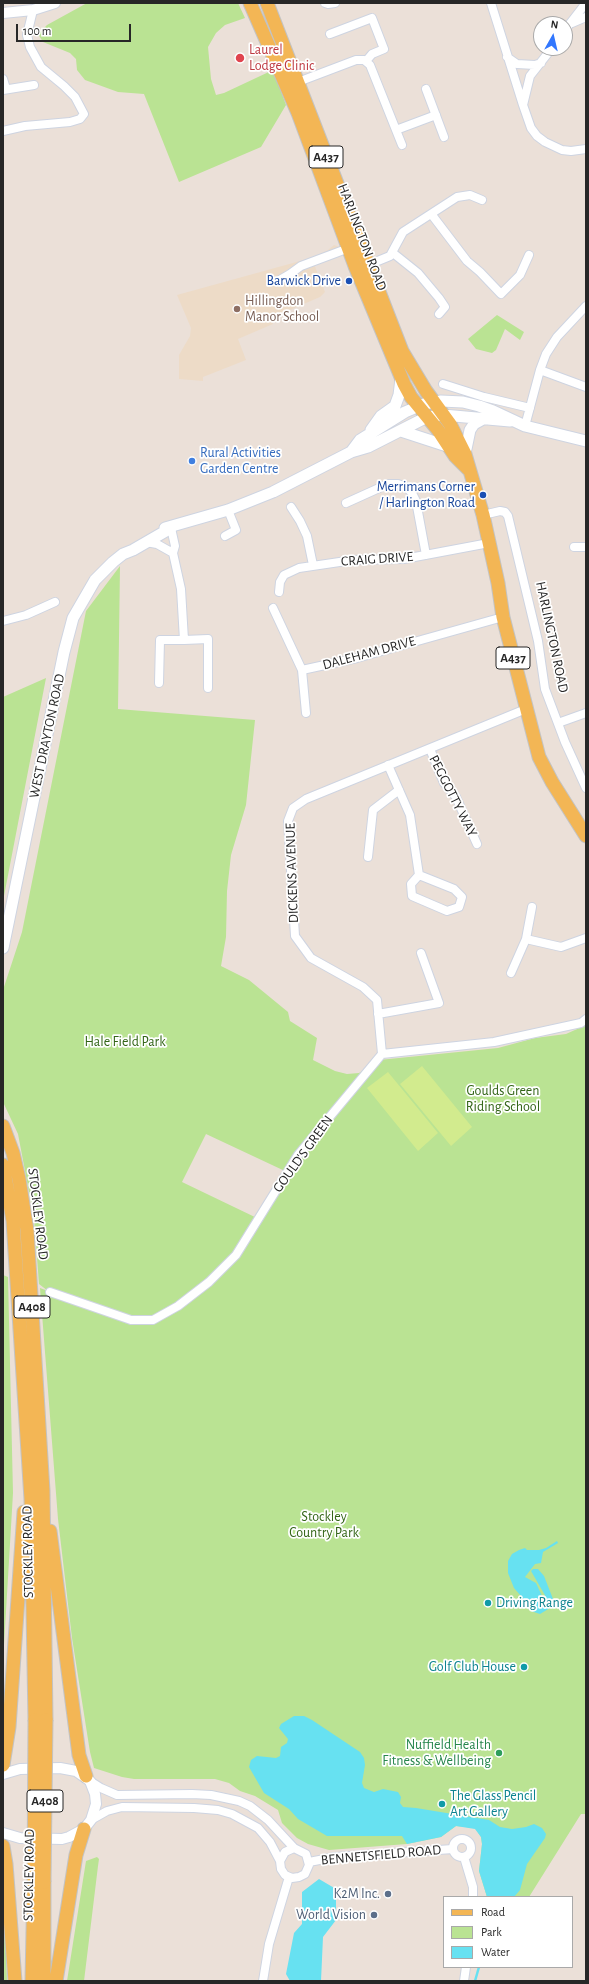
<!DOCTYPE html>
<html>
<head>
<meta charset="utf-8">
<style>
	body { margin:0 }
	#map { position:relative; width:589px; height:1984px; overflow:hidden; background:#ebe0d8; font-family:"Alegreya Sans",sans-serif }
	canvas { display:block }
	.frame { position:absolute; inset:0; border:4px solid #272727; pointer-events:none }
	.legend { position:absolute; left:443px; top:1896px; width:130px; height:72px; box-sizing:border-box; background:#fff; border:1px solid #a9a9a9; margin:0; padding:5px 7px; list-style:none; font-size:12px; color:#272727 }
	.legend li { display:flex; align-items:center; gap:8px; height:20px }
	.legend b { width:20px; border:1px solid #a9a9a9 }
	.north { position:absolute; left:533px; top:16px; width:40px; height:40px; box-sizing:border-box; background:#fff; border:1px solid #a9a9a9; border-radius:50%; rotate:8deg; font-size:11px; font-weight:700; line-height:16px; text-align:center; color:#272727 }
	.north::after { content:''; display:block; margin:auto; width:14px; height:18px; background:#3277fe; clip-path:polygon(50% 0,100% 100%,50% 72%,0 100%) }
	.scale { position:absolute; left:16px; top:24px; width:115px; height:18px; box-sizing:border-box; border:2px solid #272727; border-top:0; padding-left:5px; font-size:12px; line-height:14px; white-space:nowrap; color:#272727; -webkit-text-stroke:3px #fff; paint-order:stroke }
</style>
</head>
<body>
<div id="map">
<canvas width="589" height="1984"></canvas>
<div class="frame"></div>
<ul class="legend">
<li><b style="height:5px;background:#f3b655"></b>Road</li>
<li><b style="height:11px;background:#bae393"></b>Park</li>
<li><b style="height:11px;background:#67e1f1"></b>Water</li>
</ul>
<div class="north">N</div>
<div class="scale">100 m</div>
</div>
<script>
const context = document.querySelector('canvas').getContext('2d');
context.lineJoin = 'round';
function fillPath(path, color) {
  context.fillStyle = color;
  context.fill(path, 'evenodd');
}
function poly(rows) {
  const path = new Path2D();
  for (const r of rows) {
    if (r.length === 3) {
      path.moveTo(r[0] + r[2], r[1]);
      path.arc(r[0], r[1], r[2], 0, 2 * Math.PI);
      continue;
    }
    path.moveTo(r[0], r[1]);
    for (let i = 2; i < r.length; i += 2) path.lineTo(r[i], r[i + 1]);
  }
  return path;
}
function stroke(path, color, width, dash) {
  context.strokeStyle = color;
  context.lineWidth = width;
  context.lineCap = dash ? 'butt' : 'round';
  context.setLineDash(dash || []);
  context.stroke(path);
}
function label(font, color, halo, rows, align = 'center') {
  context.font = font + ' "Alegreya Sans",sans-serif';
  context.lineWidth = 3.5;
  context.setLineDash([]);
  context.textBaseline = 'middle';
  context.strokeStyle = halo;
  context.fillStyle = color;
  for (const [text, x, y, turn = 0] of rows) {
    context.save();
    context.translate(x, y);
    context.rotate((+turn || 0) * Math.PI / 180);
    context.textAlign = isNaN(turn) ? turn : align;
    if (halo) context.strokeText(text, 0, 0);
    context.fillText(text, 0, 0);
    context.restore();
  }
}
fillPath(poly([
	[334,245,343,248,314,264,325,292,320,297,271,318,273,324,238,339,246,360,203,377,203,381,179,379,179,355,190,336,191,328,177,295,311,258,328,250]
]), '#eddbc7');
fillPath(poly([
	[87,3,238,3,245,18,225,25,216,33,208,47,211,79,216,95,224,93,273,70,286,105,261,147,179,182,144,94,118,92,85,80,77,70,76,59,70,53,43,42,38,34,47,25],
	[497,315,524,332,520,340,505,329,496,350,492,353,476,349,468,339],
	[120,566,118,709,255,720,246,805,231,855,227,891,226,937,221,966,249,980,288,1012,290,1021,317,1038,313,1060,335,1071,347,1074,359,1073,379,1060,498,1048,535,1038,566,1034,586,1025,586,1814,581,1814,529,1897,487,1897,479,1871,482,1844,481,1837,475,1828,456,1826,441,1837,407,1844,329,1850,308,1844,297,1838,282,1823,278,1810,255,1796,240,1791,229,1783,215,1779,134,1779,122,1777,94,1768,90,1752,72,1638,58,1519,40,1288,48,1291,39,1284,34,1218,18,1134,3,1102,3,990,22,932,86,611],
	[206,1134,287,1172,259,1219,182,1182],
	[46,678,4,896,3,898,3,697],
	[3,1275,8,1277,13,1493,3,1662],
	[97,1857,99,1859,98,1866,84,1981,67,1981,86,1861],
	[3,1905,5,1927,7,1981,3,1981]
]), '#bae393');
fillPath(poly([
	[422,1066,472,1127,451,1146,400,1084],
	[388,1072,438,1133,418,1151,367,1088]
]), '#d2eb8e');
fillPath(poly([
	[557,1541,558,1543,543,1552,541,1563,535,1564,525,1577,536,1583,542,1596,543,1603,546,1604,546,1597,531,1571,533,1569,538,1569,544,1576,553,1599,550,1608,540,1614,531,1611,523,1604,521,1596,514,1588,508,1573,508,1561,512,1554,519,1550,525,1548,527,1550,539,1550,546,1548],
	[294,1716,304,1716,312,1720,360,1752,364,1758,365,1765,362,1783,364,1788,374,1792,383,1789,398,1792,401,1797,400,1803,403,1807,416,1808,489,1820,500,1827,512,1829,526,1827,534,1824,542,1828,546,1834,545,1838,527,1864,520,1890,514,1897,487,1897,479,1871,482,1844,481,1837,475,1829,456,1826,441,1837,407,1844,402,1836,327,1836,298,1819,289,1809,264,1793,249,1767,251,1760,257,1756,276,1758,280,1756,281,1747,287,1743,288,1739,279,1728,281,1724],
	[319,1879,336,1889,336,1920,323,1937,321,1981,290,1981,286,1974,294,1933,302,1924,302,1892]
]), '#67e1f1');
stroke(poly([
	[475,1981,479,1967]
]), '#67e1f1', 2.5);
const minor = poly([
	[325,3,328,4,335,3],
	[491,3,523,105,530,76,552,48],
	[572,23,586,17],
	[565,30,586,3],
	[330,34,372,18,384,49,372,54,367,60],
	[507,57,517,64,535,65,541,63],
	[3,79,6,89],
	[298,82,356,60,364,60,370,65,396,130,436,115],
	[426,89,444,137],
	[3,90,34,85],
	[523,105,531,128,537,136,545,142,562,150,571,151,586,149],
	[396,130,402,145],
	[3,131,25,126,70,122,80,119,84,114,75,97,64,86,41,67,30,47,27,35,33,10],
	[432,215,467,261,480,272,501,294,520,275,529,255],
	[393,253,418,273,439,298,445,307,439,314],
	[368,265,390,256,403,232,457,197,470,195,482,200],
	[278,281,290,274,301,266,349,248],
	[540,370,586,387],
	[443,384,484,397,530,408],
	[525,426,540,370,546,354,557,337,586,306],
	[346,503,388,484,398,484,406,487,412,493,416,501,426,555],
	[291,507,300,521,307,536,313,565],
	[483,515,500,511,505,512,508,516,538,641,545,689,565,742,586,788],
	[171,528,175,546,173,553,181,589,184,640,208,639,208,688],
	[225,536,236,530,228,510],
	[146,542,157,544,173,553],
	[574,547,586,547],
	[279,592,280,582,284,575,299,568,353,560,404,559,489,543],
	[273,608,302,670,357,658,503,617],
	[3,621,26,615,55,602],
	[302,670,306,713],
	[159,683,160,640,184,640],
	[558,723,586,713],
	[430,749,444,783,456,797,477,844],
	[388,765,410,815,419,875,411,884,412,896,447,911,459,907,462,897,454,889,419,875],
	[368,857,373,810,399,790],
	[526,939,532,907],
	[511,973,526,939,561,947,586,938],
	[378,1014,439,1003,421,953],
	[382,1054,377,1000,363,987,311,958,295,936,288,821,293,808,306,799,526,709],
	[50,1292,131,1320,153,1320,178,1306,209,1282,236,1255,298,1155,382,1054,494,1042,581,1023,586,1019],
	[90,1781,101,1788,117,1795,192,1794,211,1795,239,1801,250,1806,268,1820,294,1848],
	[91,1820,107,1811,122,1807,194,1808,218,1810,232,1814,258,1828,270,1842,280,1861,281,1869,285,1875,292,1878,299,1877,305,1874,309,1865,306,1854,294,1848,285,1852,280,1861],
	[462,1848,9],
	[464,1857,473,1887,473,1897],
	[309,1862,335,1857,453,1849],
	[263,1981,269,1944,289,1877],
	[464,1981,466,1967]
]);
const tertiary = poly([
	[3,13,33,10,55,3],
	[3,1774,20,1769,60,1768,76,1771,90,1781,95,1794,96,1804,91,1820,84,1829,69,1837,62,1839,20,1838,3,1833]
]);
const secondary = poly([
	[371,430,381,416,395,406,399,395,401,379],
	[401,431,450,447],
	[351,452,360,440,405,412,424,404,441,401,463,402,479,406,493,411,525,426,586,441],
	[465,454,470,430,474,424,483,419],
	[165,528,228,510,273,492,351,452,368,447,427,417,443,415,510,421],
	[3,948,64,652,73,618,95,580,113,562,123,554,133,550,171,528]
]);
const primary = poly([
	[250,3,298,113,355,266,404,384,411,397,438,430,455,456,468,469],
	[267,3,402,351,426,391,450,424,465,454,483,515,498,583,503,617,539,757,552,782,586,836],
	[3,1126,13,1153,19,1179,27,1230,43,1491,46,1720],
	[3,1165,13,1221,31,1499,35,1720],
	[50,1531,79,1755,86,1776],
	[3,1765,9,1727,24,1512],
	[3,1846,6,1864,15,1981],
	[32,1981,34,1882],
	[44,1981,44,1882],
	[56,1981,76,1855,84,1829]
]);
stroke(minor, '#ced4e1', 10);
stroke(tertiary, '#ced4e1', 12);
stroke(secondary, '#ced4e1', 13);
stroke(primary, '#c3c3c3', 15);
stroke(minor, '#fff', 8);
stroke(tertiary, '#fff', 10);
stroke(secondary, '#fff', 11);
stroke(primary, '#f3b655', 13);
const primaryBridge = poly([
	[34,1882,35,1720],
	[44,1882,46,1720]
]);
stroke(primaryBridge, '#c3c3c3', 15, []);
stroke(primaryBridge, '#f3b655', 13);
for (const [x, y, r, color] of [
	[240,58,5,"#e0444e"],
	[349,281,4,"#1a4fb4"],
	[237,309,4,"#8d6e63"],
	[192,461,4,"#3f7fe0"],
	[483,495,4,"#1a4fb4"],
	[488,1603,4,"#0f9aa8"],
	[524,1667,4,"#0f9aa8"],
	[499,1753,4,"#2e9e5b"],
	[442,1804,4,"#0f9aa8"],
	[388,1894,4,"#5c6f8a"],
	[374,1915,4,"#5c6f8a"]
]) {
  const dot = new Path2D();
  dot.arc(x, y, r, 0, 2 * Math.PI);
  context.fillStyle = color;
  context.fill(dot);
  stroke(dot, '#fff', 1.5);
}
for (const [x, y, w] of [
	[326,157,34],
	[513,658,34],
	[32,1307,36],
	[45,1801,36]
]) {
  const box = new Path2D();
  box.roundRect(x - w / 2, y - 11, w, 22, 3);
  context.fillStyle = '#fff';
  context.fill(box);
  stroke(box, '#272727', 1);
}
label('bold 13px', '#272727', null, [
	["A437",326,157],
	["A437",513,658],
	["A408",32,1307],
	["A408",45,1801]
]);
label('14px', '#be3a42', '#fff', [
	["Laurel",249,50],
	["Lodge Clinic",249,66]
], 'left');
label('14px', '#272727', '#fff', [
	["HARLINGTON ROAD",362,237,69],
	["CRAIG DRIVE",377,559,-4],
	["HARLINGTON ROAD",552,637,78],
	["DALEHAM DRIVE",369,653,-15],
	["WEST DRAYTON ROAD",47,736,-78],
	["PEGGOTTY WAY",453,796,63],
	["DICKENS AVENUE",292,873,-92],
	["GOULD'S GREEN",303,1154,-54],
	["STOCKLEY ROAD",38,1214,83],
	["STOCKLEY ROAD",28,1552,-91],
	["BENNETSFIELD ROAD",381,1855,-5],
	["STOCKLEY ROAD",29,1875,-89]
]);
label('14px', '#164399', '#fff', [
	["Barwick Drive",341,281],
	["Merrimans Corner",475,487],
	["/ Harlington Road",475,503]
], 'right');
label('14px', '#785e54', '#fff', [
	["Hillingdon",245,301],
	["Manor School",245,317]
], 'left');
label('14px', '#366cbe', '#fff', [
	["Rural Activities",200,453],
	["Garden Centre",200,469]
], 'left');
label('14px', '#336517', '#fff', [
	["Hale Field Park",125,1042],
	["Goulds Green",503,1091],
	["Riding School",503,1107],
	["Stockley",324,1517],
	["Country Park",324,1533]
]);
label('14px', '#0d838f', '#fff', [
	["Driving Range",496,1603],
	["Golf Club House",516,1667,"right"],
	["The Glass Pencil",450,1796],
	["Art Gallery",450,1812]
], 'left');
label('14px', '#27864d', '#fff', [
	["Nuffield Health",491,1745],
	["Fitness & Wellbeing",491,1761]
], 'right');
label('14px', '#4e5e75', '#fff', [
	["K2M Inc.",380,1894],
	["World Vision",366,1915]
], 'right');
</script>
</body>
</html>
